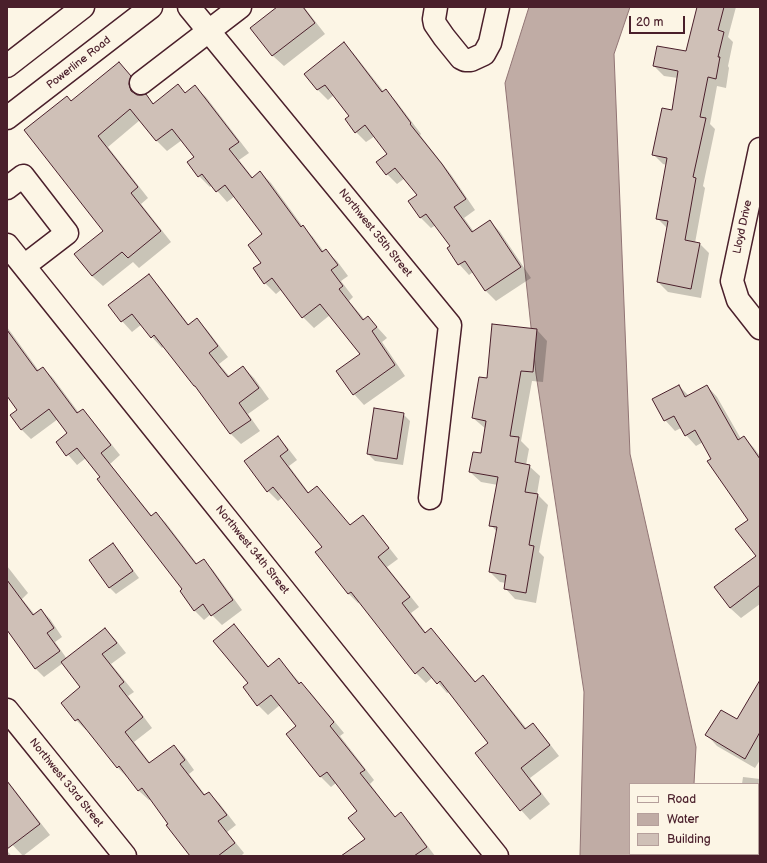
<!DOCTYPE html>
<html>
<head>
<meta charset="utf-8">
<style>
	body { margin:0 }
	#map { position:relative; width:767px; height:863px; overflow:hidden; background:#fcf5e5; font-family:"Balsamiq Sans",sans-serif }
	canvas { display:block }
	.frame { position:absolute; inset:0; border:8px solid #4a1f2b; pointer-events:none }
	.legend { position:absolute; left:629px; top:783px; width:130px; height:72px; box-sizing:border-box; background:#fcf5e5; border:1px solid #b59f9b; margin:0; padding:5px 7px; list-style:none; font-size:12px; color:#4a1f2b }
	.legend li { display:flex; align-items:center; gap:8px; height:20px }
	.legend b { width:20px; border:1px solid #b59f9b }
	.scale { position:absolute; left:629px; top:16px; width:56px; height:18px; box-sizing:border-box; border:2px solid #4a1f2b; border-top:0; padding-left:5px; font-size:12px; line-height:14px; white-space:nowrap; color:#4a1f2b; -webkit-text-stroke:3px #fcf5e5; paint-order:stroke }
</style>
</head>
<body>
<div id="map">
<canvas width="767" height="863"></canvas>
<div class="frame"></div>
<ul class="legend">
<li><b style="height:5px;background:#fcf5e5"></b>Road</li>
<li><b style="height:11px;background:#c0aca5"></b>Water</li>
<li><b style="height:11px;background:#cfc0b7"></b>Building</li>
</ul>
<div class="scale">20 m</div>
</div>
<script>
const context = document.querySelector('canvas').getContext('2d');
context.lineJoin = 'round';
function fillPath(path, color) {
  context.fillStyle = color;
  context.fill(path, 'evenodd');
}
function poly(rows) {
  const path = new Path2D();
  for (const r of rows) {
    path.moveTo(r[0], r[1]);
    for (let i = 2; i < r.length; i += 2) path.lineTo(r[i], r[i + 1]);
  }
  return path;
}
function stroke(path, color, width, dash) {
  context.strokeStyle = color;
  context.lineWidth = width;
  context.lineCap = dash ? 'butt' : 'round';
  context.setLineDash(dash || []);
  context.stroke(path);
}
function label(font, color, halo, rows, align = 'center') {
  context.font = font + ' "Balsamiq Sans",sans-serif';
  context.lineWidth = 3;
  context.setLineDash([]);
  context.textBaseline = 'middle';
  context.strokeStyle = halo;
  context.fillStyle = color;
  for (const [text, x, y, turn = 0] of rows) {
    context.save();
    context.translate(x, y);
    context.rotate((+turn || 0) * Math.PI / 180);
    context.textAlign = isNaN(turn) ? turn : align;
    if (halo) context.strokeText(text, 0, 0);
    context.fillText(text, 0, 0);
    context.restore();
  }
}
const water = poly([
	[529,7,630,7,614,54,630,454,696,747,694,784,630,784,630,854,680,854,679,856,580,856,584,692,536,374,505,83,529,7]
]);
fillPath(water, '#c0aca5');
stroke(water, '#917474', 1);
fillPath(poly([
	[279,7,304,7,325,34,284,66,273,56,252,29],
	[698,7,736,7,728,37,733,42,728,66,729,68,726,88,717,86,710,124,715,129,703,186,705,188,695,243,699,243,709,253,701,298,668,292,658,282,667,228,657,218,667,165,663,164,653,154,672,111,678,78,664,76,654,66,687,52],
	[344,44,354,54,384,92,386,91,396,101,421,134,420,135,452,176,475,210,464,218,474,232,490,221,500,232,531,278,496,301,485,290,473,272,469,275,459,264,448,249,451,247,436,225,431,228,421,218,409,202,418,195,405,178,397,184,387,174,388,154,375,136,366,142,356,132,351,117,334,95,328,100,318,90,305,74],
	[119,63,141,88,139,96,145,95,154,104,178,86,186,94,195,87,206,97,249,153,239,160,253,178,260,172,271,183,303,227,313,237,324,252,326,251,337,261,348,276,341,281,353,297,349,301,365,320,368,317,387,338,382,342,405,376,364,405,354,394,361,354,330,315,314,328,303,317,282,289,276,294,265,283,262,263,263,235,235,196,227,202,212,185,210,187,199,176,195,157,182,140,167,151,156,140,140,120,108,147,148,198,141,204,171,242,139,268,133,262,103,286,92,276,75,254,104,231,72,102],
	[149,276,159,286,189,325,197,319,207,330,228,357,219,364,230,377,243,367,254,378,269,399,248,414,260,431,241,444,231,434,200,391,164,346,162,348,152,337,142,324,132,332,122,321,110,306],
	[7,327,39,371,43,368,53,378,79,413,83,410,92,420,120,455,110,464,152,516,156,513,166,523,198,565,203,560,213,570,242,610,222,625,211,614,204,620,194,610,184,589,86,458,77,465,57,442,69,433,58,419,31,439,21,429,19,410,7,394],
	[537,330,547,341,543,382,532,381,521,441,529,449,526,465,529,466,540,476,537,494,548,505,539,552,544,557,536,603,515,599,505,588,506,583,500,582,490,572,497,532,491,525,498,485,481,482,470,472,482,454,486,429,473,418,487,379],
	[679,386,689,396,707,386,717,397,741,439,744,437,754,448,760,456,760,604,741,618,730,608,757,556,749,520,703,442,696,446,686,435,681,428,675,431,665,420],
	[403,414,410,421,403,465,375,461,368,454],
	[278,437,287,447,297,460,289,466,309,493,317,487,351,526,363,516,372,526,398,559,387,567,419,607,411,613,427,634,431,630,441,640,476,682,483,676,492,686,527,729,533,725,542,734,559,756,530,778,550,804,530,820,521,810,490,744,449,692,447,693,433,677,426,683,416,673,360,602,358,603,349,594,324,547,283,497,278,501,268,491],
	[113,544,119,551,139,578,116,594,109,587],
	[7,566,28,593,22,599,35,615,41,610,50,619,62,637,55,642,67,659,105,630,115,639,126,653,111,664,134,692,128,696,152,728,134,742,151,764,174,746,184,756,194,770,189,774,206,796,209,793,219,803,236,825,227,832,244,853,242,855,243,856,192,856,151,799,149,800,139,791,128,776,127,777,117,767,87,729,86,730,76,720,82,687,63,663,44,677,35,668,7,629],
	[234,626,244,636,269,667,279,659,301,684,311,693,344,733,340,736,374,780,370,784,396,818,401,814,411,824,435,856,343,856,366,839,359,811,336,783,331,787,321,777,287,734,297,726,280,705,268,715,258,705,249,683],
	[760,695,760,760,755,768,717,746,707,735,737,720],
	[743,777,760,779,760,856,722,856,722,854,758,854,758,784,742,784],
	[7,780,50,835,23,856,7,839],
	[7,851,10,854,11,856,7,856]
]), '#0003');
const building = poly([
	[277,7,303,7,315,23,272,56,250,28,277,7],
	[697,7,724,7,718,30,724,32,718,57,720,57,716,79,708,77,700,117,706,118,693,177,696,178,685,240,700,243,691,289,657,282,668,221,656,219,667,158,652,155,662,108,672,110,678,71,653,66,657,46,686,51,697,7],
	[344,42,382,92,386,89,411,123,410,124,442,164,466,199,454,207,472,232,490,220,521,267,485,291,465,261,458,265,447,248,450,246,426,214,420,218,408,201,417,195,395,168,386,175,376,162,387,154,365,125,355,133,345,119,349,116,325,85,317,90,304,74,344,42],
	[119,62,131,76,129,84,131,91,137,95,142,95,146,94,153,104,178,84,185,93,195,85,239,142,229,149,252,178,260,171,301,227,303,225,322,252,326,249,338,265,331,270,343,286,339,289,363,320,368,316,377,327,372,331,395,365,353,395,336,371,360,354,320,304,302,318,272,278,264,284,253,268,261,263,248,245,262,234,225,185,216,192,202,174,198,177,187,162,194,157,172,129,156,141,130,109,98,136,138,187,131,193,161,231,128,258,122,252,92,276,74,254,103,231,24,130,67,96,71,101,119,62],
	[149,274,188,325,197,318,218,346,209,353,228,377,243,366,259,388,239,403,251,420,230,434,195,386,194,386,154,335,151,338,132,314,121,322,108,305,149,274],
	[492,324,537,329,533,372,521,371,510,436,519,437,515,462,530,465,525,492,538,494,529,545,534,546,526,593,504,589,506,575,489,572,497,527,489,526,498,477,469,472,473,452,481,453,486,421,472,418,479,377,487,378,492,324],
	[7,330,37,371,43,367,77,413,83,409,111,445,101,453,151,516,156,512,196,564,204,559,233,600,211,616,203,604,194,611,180,591,182,589,97,479,100,477,77,448,66,456,56,442,67,433,49,409,21,430,10,415,17,410,7,396,7,330],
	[679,385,685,397,707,385,738,440,744,436,760,459,760,585,730,608,714,587,756,556,735,529,748,520,707,461,711,459,695,430,685,436,674,416,664,421,652,399,679,385],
	[374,408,404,413,397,459,367,454,374,408],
	[278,436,288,450,280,456,308,493,317,486,350,525,363,515,389,548,378,557,410,597,402,603,425,633,431,628,475,682,483,675,525,729,533,723,550,745,521,768,541,794,520,811,475,753,488,743,440,681,437,684,423,667,415,674,351,592,348,594,315,552,322,547,273,487,267,492,244,461,278,436],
	[113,543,133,571,109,588,89,560,113,543],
	[7,580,33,615,41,609,54,628,47,633,60,651,35,669,7,630,7,580],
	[234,624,268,667,279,658,299,684,301,682,334,722,330,726,365,770,360,773,395,817,401,812,427,847,414,856,341,856,365,839,348,818,357,811,327,772,320,777,286,734,296,726,271,695,257,706,243,687,248,683,213,641,234,624],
	[105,628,117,643,102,654,124,682,119,686,143,717,125,732,149,763,174,745,185,760,180,764,204,795,209,792,227,815,218,821,235,843,218,856,190,856,166,825,168,824,142,788,138,791,119,766,117,768,78,719,75,721,61,703,80,687,61,662,105,628],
	[760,680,760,732,745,759,705,735,721,710,737,719,760,680],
	[7,781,40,824,7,849,7,781]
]);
fillPath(building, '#cfc0b7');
stroke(building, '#4a1f2b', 1);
const minor = poly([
	[189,7,450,325,430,498],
	[436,7,434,19,435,24,444,37,461,58,465,60,471,60,484,54,490,43,498,7],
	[141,83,240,7],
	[760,149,732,281,738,300,760,328],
	[7,188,23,176,67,233,24,266],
	[7,245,497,856],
	[7,710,125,856]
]);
const major = poly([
	[7,66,83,7],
	[7,118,151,7]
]);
stroke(minor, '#4a1f2b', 25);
stroke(major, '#4a1f2b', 25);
stroke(minor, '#fcf5e5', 22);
stroke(major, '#fcf5e5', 22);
label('11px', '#4a1f2b', '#fcf5e5', [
	["Powerline Road",79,63,-38],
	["Lloyd Drive",743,227,-78],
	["Northwest 35th Street",375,233,51],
	["Northwest 34th Street",252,550,51],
	["Northwest 33rd Street",66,783,51]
]);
</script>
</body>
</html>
